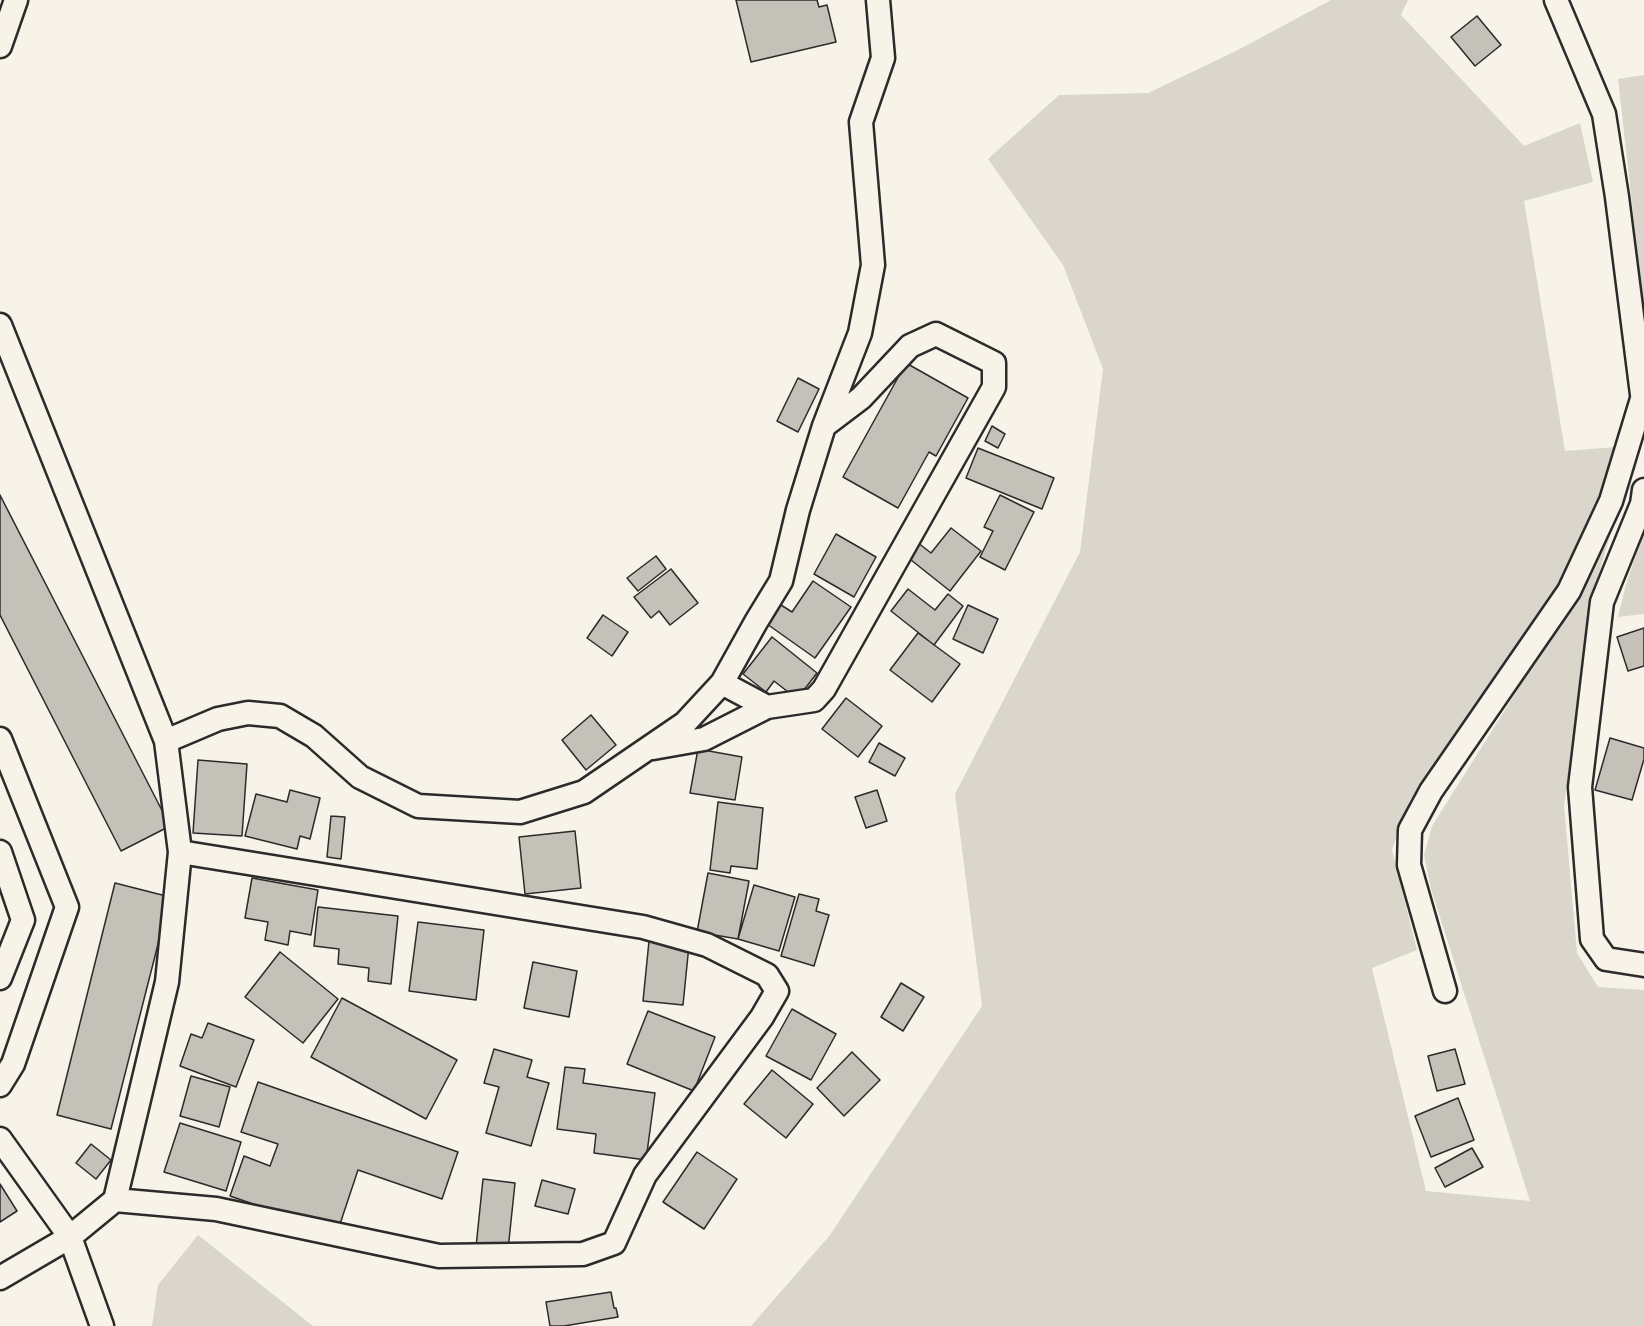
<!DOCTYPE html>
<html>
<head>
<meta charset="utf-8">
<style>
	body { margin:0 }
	canvas { display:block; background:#f7f3e8 }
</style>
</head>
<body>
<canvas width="1644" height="1326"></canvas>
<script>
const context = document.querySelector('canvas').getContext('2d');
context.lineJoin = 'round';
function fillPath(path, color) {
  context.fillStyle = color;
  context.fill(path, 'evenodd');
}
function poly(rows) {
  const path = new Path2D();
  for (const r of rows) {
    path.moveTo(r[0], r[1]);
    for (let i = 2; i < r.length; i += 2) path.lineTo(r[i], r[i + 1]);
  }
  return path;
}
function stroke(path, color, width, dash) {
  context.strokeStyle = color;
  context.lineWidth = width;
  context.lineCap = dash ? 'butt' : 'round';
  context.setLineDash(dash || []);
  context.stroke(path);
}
fillPath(poly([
	[1331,0,1408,0,1401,15,1524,146,1580,123,1593,182,1524,201,1565,451,1615,447,1605,485,1562,579,1538,619,1410,800,1392,850,1417,950,1372,968,1426,1191,1530,1201,1431,889,1424,855,1432,826,1544,648,1616,515,1591,601,1564,805,1577,953,1598,987,1644,990,1644,1326,751,1326,830,1235,982,1006,955,794,1080,552,1103,369,1063,265,988,159,1059,95,1148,93,1236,51],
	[1644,75,1644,310,1618,79],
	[1644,533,1644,614,1618,617,1626,584],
	[198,1235,313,1326,152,1326,158,1285]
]), '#dad6cc');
const building = poly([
	[736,0,817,0,819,7,827,5,836,42,751,62,736,0],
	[1477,16,1501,45,1475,66,1451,37,1477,16],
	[906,363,968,398,936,456,929,452,898,508,843,477,906,363],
	[798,378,819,389,798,432,777,421,798,378],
	[992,426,1005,434,998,448,985,441,992,426],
	[978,448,1054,478,1042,509,966,478,978,448],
	[0,495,170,826,121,851,0,615,0,495],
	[1000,495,1034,512,1005,570,980,557,993,531,984,527,1000,495],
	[951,528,981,551,950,591,906,556,917,542,931,553,951,528],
	[836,534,876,557,854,597,814,574,836,534],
	[656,556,666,569,638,591,627,578,656,556],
	[671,569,698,603,670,625,659,611,651,618,634,597,671,569],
	[813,581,851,607,815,658,767,624,781,605,792,612,813,581],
	[908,589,935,610,948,594,963,606,934,645,891,611,908,589],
	[968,605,998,619,983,653,953,639,968,605],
	[603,615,628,632,612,656,587,638,603,615],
	[1644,628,1644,666,1628,671,1617,637,1644,628],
	[918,633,960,664,932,702,890,670,918,633],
	[772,637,817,673,797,699,774,681,766,692,743,674,772,637],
	[846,698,882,726,858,757,822,729,846,698],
	[591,715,616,745,586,770,562,740,591,715],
	[1610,738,1644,748,1644,759,1632,800,1595,790,1610,738],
	[879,743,905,758,895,776,869,762,879,743],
	[698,749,742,757,735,800,690,793,698,749],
	[198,760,247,764,242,836,193,833,198,760],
	[290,790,320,798,310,839,300,836,297,849,245,836,256,794,287,802,290,790],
	[877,790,887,821,866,828,855,797,877,790],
	[718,802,763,808,757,869,731,866,730,873,710,870,718,802],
	[331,816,345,817,341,859,327,857,331,816],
	[575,831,581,888,525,894,519,837,575,831],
	[708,873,749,881,738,939,697,932,708,873],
	[252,878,318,890,311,935,290,931,288,945,265,940,268,922,245,918,252,878],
	[115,883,170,897,111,1129,57,1115,115,883],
	[754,885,795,897,779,951,738,939,754,885],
	[799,894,819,899,816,911,829,915,814,966,781,956,799,894],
	[318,907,398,916,391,984,368,981,369,968,338,964,339,949,314,946,318,907],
	[418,922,484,930,476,1000,409,991,418,922],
	[649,941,689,945,683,1005,643,1001,649,941],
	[280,952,338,999,303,1043,245,997,280,952],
	[533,962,577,971,569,1017,524,1008,533,962],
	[901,983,924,997,903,1031,881,1017,901,983],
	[342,998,457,1060,426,1119,311,1057,342,998],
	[792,1009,836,1034,811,1080,766,1056,792,1009],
	[648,1011,715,1037,694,1091,627,1064,648,1011],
	[208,1023,254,1040,236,1087,180,1066,191,1034,202,1038,208,1023],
	[494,1049,532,1060,527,1077,549,1083,531,1146,486,1133,499,1087,484,1083,494,1049],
	[1455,1049,1465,1084,1437,1091,1428,1056,1455,1049],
	[852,1052,880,1080,844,1116,817,1088,852,1052],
	[565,1067,585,1069,583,1083,655,1093,646,1160,594,1153,596,1134,557,1129,565,1067],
	[772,1070,813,1104,786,1138,744,1104,772,1070],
	[191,1076,230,1087,219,1127,180,1116,191,1076],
	[258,1082,458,1152,442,1199,358,1170,337,1233,230,1196,244,1156,270,1166,278,1144,241,1132,258,1082],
	[1458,1098,1474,1140,1431,1157,1415,1116,1458,1098],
	[180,1123,241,1142,226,1191,164,1172,180,1123],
	[91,1144,111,1160,96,1179,76,1163,91,1144],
	[1472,1148,1483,1167,1445,1187,1435,1168,1472,1148],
	[697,1152,737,1179,704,1229,663,1202,697,1152],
	[483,1179,515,1183,508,1250,476,1247,483,1179],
	[542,1180,575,1189,568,1214,535,1206,542,1180],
	[0,1184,17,1211,0,1222,0,1184],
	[611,1292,614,1308,616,1308,618,1317,564,1326,550,1326,546,1302,611,1292]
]);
fillPath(building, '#c4c1b9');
stroke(building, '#2b2b2b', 1.5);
const minor = poly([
	[1556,0,1604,114,1617,197,1644,410],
	[0,46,16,0],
	[0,325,166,741,180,852,167,982,115,1200,70,1237,102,1326],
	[1644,490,1642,504,1602,602,1580,787,1592,939,1606,959,1644,965],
	[722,683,767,707],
	[0,739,67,907,13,1064,0,1085],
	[166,741,218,719,248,713,280,716,314,736,360,777,418,806,520,812,584,792,685,723,722,683,756,622,781,581,798,510,824,426,860,333,873,265,861,122,883,58,878,0],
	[653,748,704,739,767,707,814,700,824,689,994,387,994,363,936,334,910,346,861,398,824,426],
	[0,852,23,920,0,978],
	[1445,991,1409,865,1410,830,1431,791,1569,591,1611,501,1642,399],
	[0,1139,70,1237,0,1278],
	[115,1200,216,1209,439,1256,583,1254,614,1243,645,1175,762,1017,777,991,767,975,707,945,643,927,180,852]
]);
stroke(minor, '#2b2b2b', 27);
stroke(minor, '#f7f3e8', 22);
</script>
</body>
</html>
